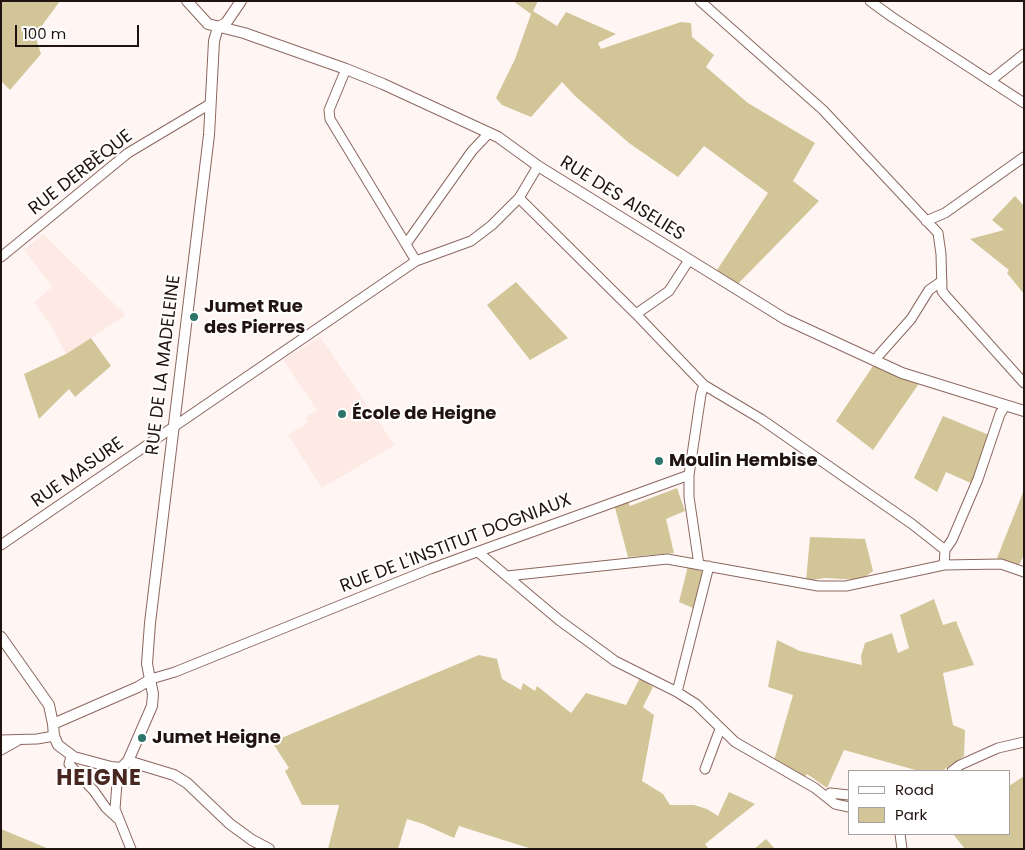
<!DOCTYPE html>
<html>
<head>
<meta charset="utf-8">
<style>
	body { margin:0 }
	#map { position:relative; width:1025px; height:850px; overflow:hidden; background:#fff6f4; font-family:Poppins,sans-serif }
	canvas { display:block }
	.frame { position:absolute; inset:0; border:2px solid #211310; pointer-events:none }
	.legend { position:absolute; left:848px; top:770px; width:162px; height:65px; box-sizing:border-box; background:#fff; border:1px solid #a6a19f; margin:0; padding:6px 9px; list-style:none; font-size:15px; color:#211310 }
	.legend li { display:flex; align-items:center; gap:10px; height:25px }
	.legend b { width:25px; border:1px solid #a6a19f }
	.scale { position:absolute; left:15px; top:25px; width:124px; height:22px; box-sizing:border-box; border:2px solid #211310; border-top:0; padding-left:6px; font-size:15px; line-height:18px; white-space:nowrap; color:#211310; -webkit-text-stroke:4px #fff; paint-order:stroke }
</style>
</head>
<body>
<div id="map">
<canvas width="1025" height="850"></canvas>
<div class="frame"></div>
<ul class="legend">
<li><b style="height:6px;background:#fff"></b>Road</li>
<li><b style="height:14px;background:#d2c597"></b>Park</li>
</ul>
<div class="scale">100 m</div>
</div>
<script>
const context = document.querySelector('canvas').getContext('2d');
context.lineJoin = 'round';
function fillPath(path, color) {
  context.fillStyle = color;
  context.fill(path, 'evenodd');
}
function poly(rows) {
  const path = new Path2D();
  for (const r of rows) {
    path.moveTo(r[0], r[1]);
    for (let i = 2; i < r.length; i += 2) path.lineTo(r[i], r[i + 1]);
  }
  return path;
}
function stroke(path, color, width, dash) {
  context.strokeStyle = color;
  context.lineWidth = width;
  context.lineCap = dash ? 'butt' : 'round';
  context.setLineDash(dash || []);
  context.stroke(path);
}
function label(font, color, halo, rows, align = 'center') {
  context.font = font + ' Poppins,sans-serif';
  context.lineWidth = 4;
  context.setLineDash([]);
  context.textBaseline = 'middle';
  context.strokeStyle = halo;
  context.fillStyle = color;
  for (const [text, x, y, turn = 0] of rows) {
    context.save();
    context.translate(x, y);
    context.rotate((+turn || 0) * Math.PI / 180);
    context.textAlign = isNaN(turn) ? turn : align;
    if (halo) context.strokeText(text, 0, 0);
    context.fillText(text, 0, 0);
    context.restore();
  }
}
fillPath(poly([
	[43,234,126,315,66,354,51,326,34,302,52,287,24,250],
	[320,337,395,445,322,488,288,435,308,422,305,418,317,410,283,360]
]), '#feeae4');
fillPath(poly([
	[1,1,60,1,35,35,41,54,10,90,1,81],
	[513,1,538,1,533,11,557,26,566,12,616,34,598,43,601,49,681,22,691,23,692,37,714,55,706,67,748,103,815,143,793,181,819,201,734,288,713,276,768,193,704,146,678,177,629,143,575,96,562,82,531,117,502,105,496,98,515,59,531,14],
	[1015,196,1024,206,1024,294,1007,273,1009,270,970,239,1004,230,992,220],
	[516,282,568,338,530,360,487,305],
	[91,338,111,366,75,397,69,389,39,419,24,374,66,354],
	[873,366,920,382,873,450,836,421],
	[943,416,989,435,973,484,946,472,937,492,914,478],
	[677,488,685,511,666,519,674,553,628,557,614,504,628,501,630,506],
	[1024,490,1024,555,1017,569,997,558],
	[810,537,865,539,873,571,861,580,825,578,806,581],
	[688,566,704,572,693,608,679,602],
	[934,599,943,625,956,621,974,665,943,673,953,725,965,730,964,756,942,771,919,771,844,750,827,788,807,774,802,781,773,764,793,695,768,687,777,640,800,651,862,665,861,656,865,643,892,633,898,653,909,648,900,615],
	[479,655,497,659,502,679,521,690,523,683,535,691,537,686,571,713,586,693,626,705,640,678,653,687,643,707,654,715,642,781,663,794,670,805,694,805,707,809,718,816,729,792,755,804,705,844,709,849,532,849,459,826,454,838,423,824,407,819,398,849,328,849,339,805,302,805,285,771,289,768,272,742],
	[1024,776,1024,849,965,849,953,834,1009,834,1009,786],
	[1,829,49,849,1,849],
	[766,839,775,849,754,849]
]), '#d2c597');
const minor = poly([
	[700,1,823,110,938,233,941,254,942,291,945,295,1024,383],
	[870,1,892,17,1024,103],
	[346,69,329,110,330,119,416,261],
	[990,81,1024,54],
	[519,198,636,314,704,385,761,419,912,524,945,550],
	[926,221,945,213,1024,157],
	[406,244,472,151,489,133],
	[1,257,128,153,210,104],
	[636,314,669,291,689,260],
	[875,361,879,355,911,319,929,290,942,281],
	[1,545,416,261,471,241,492,225,519,198,538,166],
	[478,552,559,620,615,661,677,692,696,704,735,742,815,788,835,804,849,807],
	[699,565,689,497,689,475,701,394,704,385],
	[944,565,945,550,952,540,978,479,1000,414,1005,406],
	[507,576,667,559,818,586,846,586,944,565,1001,564,1024,572],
	[151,679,175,672,430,569,689,475],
	[677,692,709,566],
	[1,740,37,739,54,736],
	[1,750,17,741],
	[71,756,69,764,94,791,106,808,118,819],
	[121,768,117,783,115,809,131,849],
	[705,769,720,729],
	[952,771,960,765,998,748,1024,742],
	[827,797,830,793,849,795],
	[900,834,902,849]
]);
const tertiary = poly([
	[187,1,208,24,244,33,346,69,383,84,498,137,538,166,785,319,902,373,1024,411],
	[218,27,226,23,241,1],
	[1,637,49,705,53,724,54,736,58,745,74,757,111,767,121,768,128,761,152,706,153,694,147,664,150,623,209,135,214,41,218,27],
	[53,724,138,687,151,679],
	[128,761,174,775,187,783,230,824,252,840,269,849]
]);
stroke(minor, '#8c675e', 11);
stroke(tertiary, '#8c675e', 12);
stroke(minor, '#fff', 9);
stroke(tertiary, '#fff', 10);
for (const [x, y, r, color] of [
	[194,317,5,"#2d746b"],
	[342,414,5,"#2d746b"],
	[659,461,5,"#2d746b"],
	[142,738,5,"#2d746b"]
]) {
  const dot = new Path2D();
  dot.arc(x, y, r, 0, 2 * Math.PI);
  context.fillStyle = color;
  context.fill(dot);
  stroke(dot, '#fff', 2);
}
label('18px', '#211310', '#fff', [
	["RUE DERBÈQUE",81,173,-38],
	["RUE DES AISELIES",622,199,32],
	["RUE DE LA MADELEINE",164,365,-83],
	["RUE MASURE",78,473,-35],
	["RUE DE L'INSTITUT DOGNIAUX",456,544,-21]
]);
label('bold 18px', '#211310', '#fff', [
	["Jumet Rue",204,307],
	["des Pierres",204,328],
	["École de Heigne",352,414],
	["Moulin Hembise",669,461],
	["Jumet Heigne",152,738]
], 'left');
context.letterSpacing = '1px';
label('bold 22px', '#472720', '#fff', [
	["HEIGNE",99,779]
]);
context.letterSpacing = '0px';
</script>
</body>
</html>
